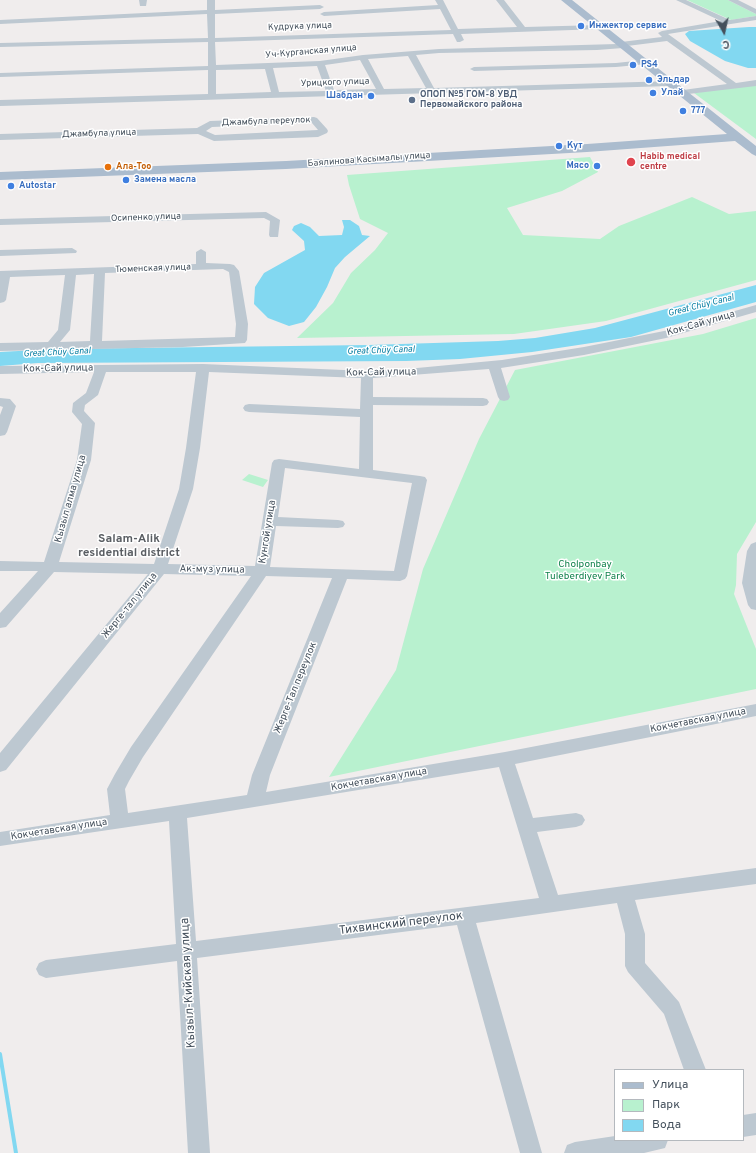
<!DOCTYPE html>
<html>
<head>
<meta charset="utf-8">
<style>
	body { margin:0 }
	#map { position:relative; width:756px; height:1153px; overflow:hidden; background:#f0eded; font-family:Overpass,sans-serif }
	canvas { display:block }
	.legend { position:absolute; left:614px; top:1069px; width:130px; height:72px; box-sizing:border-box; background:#fff; border:1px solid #b4b9be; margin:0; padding:5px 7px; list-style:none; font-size:12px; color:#44505c }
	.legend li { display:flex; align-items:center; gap:8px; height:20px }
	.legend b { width:20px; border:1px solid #b4b9be }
	.north { position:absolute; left:704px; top:12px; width:40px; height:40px; -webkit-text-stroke:3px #fff; paint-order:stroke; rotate:171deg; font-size:11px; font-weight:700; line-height:16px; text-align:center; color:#44505c }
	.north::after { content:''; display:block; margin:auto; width:14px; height:18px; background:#44505c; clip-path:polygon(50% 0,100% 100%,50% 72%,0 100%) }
</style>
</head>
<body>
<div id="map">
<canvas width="756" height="1153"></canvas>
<ul class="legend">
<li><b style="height:5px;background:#abbcce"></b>Улица</li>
<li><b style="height:11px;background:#b8f1cf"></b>Парк</li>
<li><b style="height:11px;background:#82d8f1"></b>Вода</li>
</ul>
<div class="north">С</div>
</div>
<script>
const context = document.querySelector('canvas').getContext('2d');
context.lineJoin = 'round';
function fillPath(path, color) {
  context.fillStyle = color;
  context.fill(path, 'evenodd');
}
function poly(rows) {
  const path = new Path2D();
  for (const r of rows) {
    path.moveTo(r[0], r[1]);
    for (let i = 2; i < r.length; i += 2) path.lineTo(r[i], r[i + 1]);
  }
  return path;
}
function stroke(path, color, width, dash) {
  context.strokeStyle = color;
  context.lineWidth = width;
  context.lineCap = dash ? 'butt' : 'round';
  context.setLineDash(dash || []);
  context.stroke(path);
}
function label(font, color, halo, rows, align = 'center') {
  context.font = font + ' Overpass,sans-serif';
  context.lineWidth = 3;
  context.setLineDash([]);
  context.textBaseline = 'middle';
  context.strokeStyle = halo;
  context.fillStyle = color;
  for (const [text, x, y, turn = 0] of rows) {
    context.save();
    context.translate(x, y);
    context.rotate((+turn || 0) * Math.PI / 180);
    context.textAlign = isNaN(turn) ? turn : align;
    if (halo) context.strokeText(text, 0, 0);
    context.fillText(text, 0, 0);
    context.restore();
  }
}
fillPath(poly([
	[687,0,728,0,756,14,756,16,731,20],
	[756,84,756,139,694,93],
	[590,157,598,172,562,191,507,208,523,235,600,239,619,226,692,197,729,214,756,211,756,280,606,321,514,334,297,338,333,303,351,273,375,250,388,233,360,219,349,185,347,175],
	[756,318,756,522,737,554,736,585,734,594,756,649,756,689,329,777,396,670,423,569,479,439,515,370,703,334],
	[249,474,268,480,263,487,242,480]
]), '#b8f1cf');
fillPath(poly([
	[749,27,756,27,756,68,748,68,725,61,690,41,685,34,689,31],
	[342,220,350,220,359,226,362,235,370,236,345,257,335,268,327,287,316,307,304,322,289,326,268,318,254,304,255,287,264,273,305,250,304,241,292,230,294,226,301,223,310,227,319,236,342,235,344,227],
	[756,285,756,302,631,337,532,352,460,359,406,361,38,363,0,366,0,352,55,349,369,345,498,341,535,338,595,328]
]), '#82d8f1');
stroke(poly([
	[0,1054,16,1153]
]), '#82d8f1', 4);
fillPath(poly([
	[139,0,147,0,146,6,140,6,139,0],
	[207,0,215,0,215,10,320,5,324,7,320,9,215,14,215,38,451,30,440,9,324,16,320,14,324,12,438,5,435,0,443,0,458,29,517,27,496,0,504,0,525,27,600,25,604,27,600,29,461,34,464,40,460,42,457,42,453,34,215,42,216,65,320,61,363,55,439,49,617,44,621,42,662,37,658,33,662,31,721,21,676,0,686,0,730,20,756,16,756,20,668,34,736,83,756,80,756,86,680,95,679,93,683,90,727,84,667,41,627,46,623,48,597,50,439,53,416,55,434,88,673,81,674,83,673,85,670,86,0,106,0,100,208,94,208,70,0,77,0,73,208,66,208,42,0,47,0,43,208,38,207,14,0,24,0,20,207,10,207,0],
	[408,56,426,88,384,89,368,59,408,56],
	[360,60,376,89,334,90,325,65,360,60],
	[317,66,326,91,279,92,273,68,317,66],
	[265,69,271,92,216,94,216,70,265,69],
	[728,0,738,0,756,9,756,14,728,0],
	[644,60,647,60,647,64,616,67,474,71,470,69,474,67,616,63,644,60],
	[314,117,317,118,327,129,328,131,327,133,318,137,214,141,198,134,0,140,0,134,197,128,210,121,314,117],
	[312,123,318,130,215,135,206,131,212,127,312,123],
	[266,212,280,220,278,237,270,237,269,235,270,221,264,218,0,225,0,219,266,212],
	[72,248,77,251,76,253,0,256,0,250,72,248],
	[201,249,206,252,206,263,230,264,234,265,239,271,248,324,247,340,245,343,183,347,0,351,0,343,48,342,58,330,65,275,10,277,6,300,4,302,0,303,0,271,196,264,196,252,201,249],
	[223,269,229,272,236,324,235,337,102,341,105,273,223,269],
	[94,274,90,341,60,342,70,330,76,275,94,274],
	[756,305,756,312,666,338,584,355,501,368,510,397,508,400,504,401,500,400,498,397,489,369,373,378,373,397,483,398,487,399,489,402,487,405,483,406,373,405,373,470,420,476,425,477,427,480,407,576,405,579,400,581,347,579,270,775,266,792,505,752,756,704,756,716,515,764,533,818,576,813,582,815,585,820,582,825,576,827,537,832,558,895,756,868,756,884,635,900,645,934,645,963,679,1002,706,1070,684,1070,664,1014,628,972,625,966,625,934,617,903,476,923,542,1153,520,1153,457,925,197,958,210,1153,188,1153,177,961,46,978,39,975,36,969,39,963,46,960,176,944,169,821,0,846,0,832,110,815,107,789,115,774,131,747,251,576,164,574,6,770,0,772,0,753,148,574,54,572,6,627,0,628,0,613,38,571,0,571,0,561,44,562,77,460,82,424,72,412,73,403,86,393,94,372,0,374,0,366,203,364,367,371,417,368,502,360,584,347,664,331,756,305],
	[106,372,196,372,186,448,179,489,154,564,59,562,91,460,95,423,84,411,85,405,98,395,106,372],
	[209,372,361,378,360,409,249,404,245,405,243,408,245,411,249,412,360,417,359,469,279,459,274,460,272,463,255,566,168,564,193,489,200,448,209,372],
	[285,468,412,483,394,571,270,567,276,526,338,528,343,527,345,524,343,521,338,520,278,517,285,468],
	[266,576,332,578,252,775,247,795,128,813,125,789,129,781,143,757,266,576],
	[499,767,539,898,196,941,187,818,499,767],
	[0,398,10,399,16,406,7,432,5,435,0,436,0,415,3,407,0,406,0,398],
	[756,542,756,610,751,609,748,605,742,583,747,551,751,544,756,542],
	[756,1113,756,1135,743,1137,743,1115,756,1113],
	[615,1136,615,1140,668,1140,665,1148,644,1153,564,1153,567,1145,575,1142,615,1136]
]), '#bdc8d1');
fillPath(poly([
	[561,0,572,0,756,146,756,156,752,154,735,141,587,152,286,169,0,180,0,172,286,161,587,144,727,134,561,0]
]), '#abbcce');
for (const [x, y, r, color] of [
	[581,26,4,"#3f7fe0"],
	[633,65,4,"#3f7fe0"],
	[649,80,4,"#3f7fe0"],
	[653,93,4,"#3f7fe0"],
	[371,96,4,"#3f7fe0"],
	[412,100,4,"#5c6f8a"],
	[683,111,4,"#3f7fe0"],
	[559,146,4,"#3f7fe0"],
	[631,162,5,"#e0444e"],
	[597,166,4,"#3f7fe0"],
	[108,167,4,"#e8710a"],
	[126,180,4,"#3f7fe0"],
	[11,186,4,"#3f7fe0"]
]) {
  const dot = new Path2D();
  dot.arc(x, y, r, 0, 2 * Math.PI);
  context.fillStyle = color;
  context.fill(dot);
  stroke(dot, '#fff', 1.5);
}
label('bold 9px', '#366cbe', '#fff', [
	["Инжектор сервис",589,26],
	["PS4",641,65],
	["Эльдар",657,80],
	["Улай",661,93],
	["Шабдан",363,96,"right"],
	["777",691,111],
	["Кут",567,146],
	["Мясо",589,166,"right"],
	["Замена масла",134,180],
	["Autostar",19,186]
], 'left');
label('9px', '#44505c', '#fff', [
	["Кудрука улица",300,27,-2],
	["Уч-Курганская улица",311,52,-5],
	["Урицкого улица",335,83,-2],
	["Джамбула переулок",266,122,-2],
	["Джамбула улица",99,134,-2],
	["Баялинова Касымалы улица",369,160,-4],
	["Осипенко улица",146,218,-2],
	["Тюменская улица",153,269,-2]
]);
label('bold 9px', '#4e5e75', '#fff', [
	["ОПОП №5 ГОМ-8 УВД",420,95],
	["Первомайского района",420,105]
], 'left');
label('bold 9px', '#be3a42', '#fff', [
	["Habib medical",640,157],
	["centre",640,167]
], 'left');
label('bold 9px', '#c56008', '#fff', [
	["Ала-Тоо",116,167]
], 'left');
label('italic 9px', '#047ca0', '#fff', [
	["Great Chüy Canal",701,306,-14],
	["Great Chüy Canal",381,351,-2],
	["Great Chüy Canal",57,353,-3]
]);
label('10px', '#44505c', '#fff', [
	["Кок-Сай улица",701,324,-16],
	["Кок-Сай улица",58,369,-1],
	["Кок-Сай улица",381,373,-1],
	["Кызыл алма улица",71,499,-74],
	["Кунгой улица",268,532,-81],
	["Ак-муз улица",212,570,1],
	["Жерге-тал улица",130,606,-51],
	["Жерге-Тал переулок",296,688,-68],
	["Кокчетавская улица",698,721,-11],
	["Кокчетавская улица",379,780,-10],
	["Кокчетавская улица",59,830,-9]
]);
label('10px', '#11824c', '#fff', [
	["Cholponbay",585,565],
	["Tuleberdiyev Park",585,577]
]);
label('bold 12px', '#5a5e63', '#fff', [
	["Salam-Alik",129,540],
	["residential district",129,554]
]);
label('12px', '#44505c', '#fff', [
	["Тихвинский переулок",401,924,-7],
	["Кызыл-Кийская улица",189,983,-93]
]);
</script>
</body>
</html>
